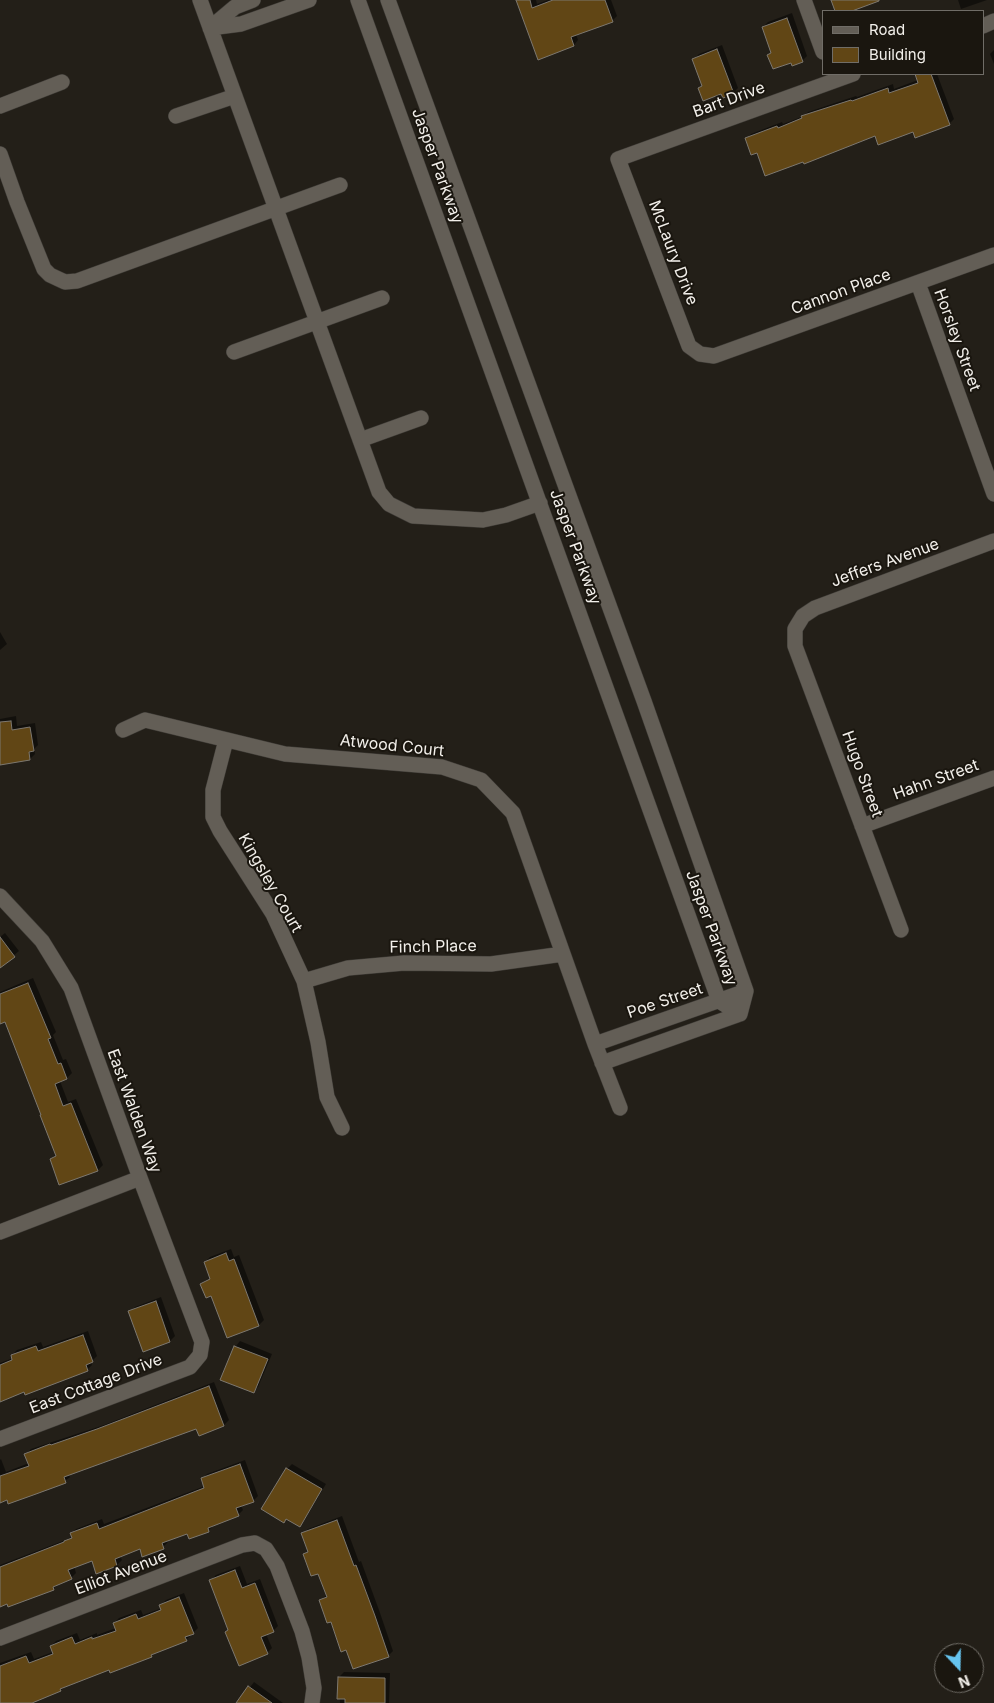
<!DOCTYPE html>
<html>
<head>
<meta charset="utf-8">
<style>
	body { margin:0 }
	#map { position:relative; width:994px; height:1703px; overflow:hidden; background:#231f18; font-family:Inter,sans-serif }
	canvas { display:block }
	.legend { position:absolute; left:822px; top:10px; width:162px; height:65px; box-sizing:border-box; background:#1a160f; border:1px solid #706d67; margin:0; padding:6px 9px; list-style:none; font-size:15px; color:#f2efea }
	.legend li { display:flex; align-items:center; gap:10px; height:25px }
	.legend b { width:25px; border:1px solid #706d67 }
	.north { position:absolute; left:934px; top:1643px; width:50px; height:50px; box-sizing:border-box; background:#1a160f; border:1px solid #706d67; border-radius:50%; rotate:159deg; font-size:14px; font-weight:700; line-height:20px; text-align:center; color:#f2efea }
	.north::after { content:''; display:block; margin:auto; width:18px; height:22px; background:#66c4ef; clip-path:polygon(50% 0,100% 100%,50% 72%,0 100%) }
</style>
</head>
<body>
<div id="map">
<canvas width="994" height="1703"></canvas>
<ul class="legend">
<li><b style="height:6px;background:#635e56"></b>Road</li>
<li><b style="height:14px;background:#614615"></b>Building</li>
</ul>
<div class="north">N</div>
</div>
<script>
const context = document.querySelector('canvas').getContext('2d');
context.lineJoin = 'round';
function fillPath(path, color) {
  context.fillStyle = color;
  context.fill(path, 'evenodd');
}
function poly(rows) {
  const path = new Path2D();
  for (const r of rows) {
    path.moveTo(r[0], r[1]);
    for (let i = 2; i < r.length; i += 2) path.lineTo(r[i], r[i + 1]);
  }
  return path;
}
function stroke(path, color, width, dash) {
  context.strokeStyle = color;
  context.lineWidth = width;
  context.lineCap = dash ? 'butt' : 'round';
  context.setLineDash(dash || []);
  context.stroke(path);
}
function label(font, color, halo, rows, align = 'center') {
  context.font = font + ' Inter,sans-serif';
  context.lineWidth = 4;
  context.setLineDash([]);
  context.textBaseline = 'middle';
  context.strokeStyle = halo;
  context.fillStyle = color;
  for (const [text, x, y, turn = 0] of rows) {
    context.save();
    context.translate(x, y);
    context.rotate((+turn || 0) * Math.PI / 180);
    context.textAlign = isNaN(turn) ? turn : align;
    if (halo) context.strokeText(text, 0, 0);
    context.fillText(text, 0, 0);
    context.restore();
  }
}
fillPath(poly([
	[519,0,536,0,537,4,548,0,611,0,617,16,612,21,576,34,578,40,574,45],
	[958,0,987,0,961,9],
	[792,13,807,56,802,61,792,61,769,55,772,52,763,27,768,22],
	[722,45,738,88,733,93,722,93,699,88,703,84,694,59,699,54],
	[994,50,994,64,990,54],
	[916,74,937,74,954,119,949,124,914,130,875,134,757,151,747,138,751,134,782,122,783,124,804,116,808,112,856,96,857,97,893,84,894,89,918,80],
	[0,632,7,644,0,650],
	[16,716,17,726,35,723,38,745,34,749,35,754,30,759,0,764,0,719],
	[5,933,19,951,0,967,0,937],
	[33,978,56,1032,53,1035,63,1060,66,1059,72,1073,67,1078,60,1081,68,1102,76,1099,103,1165,98,1170,60,1184,51,1159,56,1154,5,1020,0,1018,0,992],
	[231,1249,234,1257,239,1255,264,1320,259,1325,212,1294,201,1284,211,1277,205,1262,210,1257],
	[161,1297,175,1336,170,1341,143,1350,130,1312,135,1307],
	[88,1331,97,1356,91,1362,92,1365,87,1370,25,1390,0,1400,0,1363,13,1358,12,1355,17,1350,41,1342,43,1347],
	[240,1341,272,1354,258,1387,253,1392,222,1380,236,1346],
	[214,1382,229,1420,224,1425,200,1434,197,1427,69,1474,70,1477,65,1481,0,1503,0,1460,1,1459,6,1472,29,1463,26,1454,31,1449,104,1425],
	[245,1460,258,1496,253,1501,241,1505,243,1510,238,1515,213,1526,208,1531,188,1532,167,1540,168,1542,163,1547,140,1548,120,1556,122,1560,117,1565,92,1560,74,1566,76,1573,71,1578,58,1584,53,1589,0,1605,0,1565,68,1539,72,1536,71,1533,76,1529,102,1519,104,1524,205,1486,202,1479,207,1474],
	[292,1464,326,1484,304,1521,299,1525,287,1518,284,1521,263,1509,287,1469],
	[342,1516,359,1562,361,1561,379,1610,393,1651,388,1656,331,1620,320,1600,327,1595,319,1572,305,1555,309,1550,303,1534,308,1529],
	[240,1566,247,1584,260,1579,278,1626,273,1631,266,1634,272,1648,267,1653,226,1632,229,1629,211,1580,216,1575],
	[184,1593,198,1628,186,1640,156,1652,151,1656,110,1668,66,1686,61,1690,27,1703,0,1703,0,1663,31,1652,34,1659,53,1652,51,1646,56,1641,77,1633,80,1640,97,1633,97,1635,116,1628,114,1623,119,1618,141,1610,143,1615,162,1608,161,1605,166,1600],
	[344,1672,390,1673,389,1703,340,1703,339,1677],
	[254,1682,283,1703,238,1703]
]), '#0007');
const building = poly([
	[516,0,530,0,532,8,553,0,605,0,613,22,571,37,574,46,538,60,516,0],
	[831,0,879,0,879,1,852,11,835,11,831,0],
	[787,18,803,62,792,66,791,63,773,69,767,55,771,53,762,27,787,18],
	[717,49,734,94,723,98,721,94,703,101,698,88,702,86,692,59,717,49],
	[915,74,931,74,950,125,915,138,913,132,878,145,875,136,804,164,803,162,765,176,757,153,751,155,745,138,777,126,778,128,802,118,801,116,851,100,852,101,888,88,889,93,918,83,915,74],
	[11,721,12,730,30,727,34,751,29,752,30,760,0,765,0,722,11,721],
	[0,937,15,957,0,968,0,937],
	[28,983,51,1038,48,1039,58,1064,61,1063,67,1079,55,1084,63,1106,71,1103,98,1171,59,1185,50,1159,56,1156,40,1115,41,1115,5,1022,0,1024,0,994,28,983],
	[226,1253,229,1261,234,1259,259,1326,227,1338,211,1296,206,1298,200,1284,210,1279,204,1262,226,1253],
	[156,1301,170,1342,143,1352,128,1311,156,1301],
	[83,1335,93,1362,86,1365,88,1371,25,1395,24,1392,0,1402,0,1365,12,1360,11,1355,36,1346,38,1351,83,1335],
	[234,1346,268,1359,254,1393,220,1380,234,1346],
	[209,1386,224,1426,199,1436,196,1429,64,1477,66,1483,36,1494,8,1504,7,1500,0,1503,0,1476,29,1466,24,1454,50,1444,51,1445,97,1429,209,1386],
	[240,1464,254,1502,236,1508,239,1516,208,1528,209,1532,189,1539,187,1534,162,1543,164,1549,142,1557,140,1549,115,1559,117,1566,96,1574,92,1561,68,1570,72,1579,53,1587,54,1590,8,1607,7,1604,0,1607,0,1567,64,1542,64,1541,72,1538,70,1533,97,1523,99,1529,204,1488,201,1478,240,1464],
	[286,1468,322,1489,300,1527,286,1519,284,1523,261,1509,286,1468],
	[337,1520,354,1566,356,1565,375,1616,389,1657,353,1669,346,1650,341,1652,331,1622,327,1623,319,1600,327,1597,318,1574,311,1576,303,1554,308,1552,301,1533,337,1520],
	[235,1570,242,1588,255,1583,274,1632,261,1637,268,1654,239,1666,225,1632,228,1630,209,1580,235,1570],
	[179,1597,194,1634,185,1637,187,1641,151,1655,152,1657,110,1673,109,1670,60,1689,61,1691,32,1703,0,1703,0,1666,26,1656,29,1663,53,1654,50,1646,72,1637,75,1644,92,1637,92,1639,116,1631,113,1623,136,1614,138,1619,161,1610,159,1605,179,1597],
	[338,1677,385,1678,385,1703,345,1703,345,1699,337,1699,338,1677],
	[248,1686,272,1703,236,1703,248,1686]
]);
fillPath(building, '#614615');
stroke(building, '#7d7870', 1);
const minor = poly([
	[200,0,379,492,389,504,413,516,483,520,506,515,540,503],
	[358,0,719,1001,740,1014],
	[388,0,644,701,746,991,740,1014],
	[804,0,823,52],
	[983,26,994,21],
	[210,28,241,24,309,0],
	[210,28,235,7,253,0],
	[853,74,618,159,689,346,700,354,714,356,994,255],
	[0,106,62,82],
	[176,116,235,96],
	[0,154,17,202,44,269,50,275,65,282,77,281,340,185],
	[918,283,994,494],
	[234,352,382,298],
	[360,440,421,418],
	[123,730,145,720,285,754,442,767,481,780,513,813,595,1044,620,1108],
	[226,740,213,790,213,817,220,831,273,914,304,981,318,1042,327,1097,342,1128],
	[862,826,994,778],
	[0,896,42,941,71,988,140,1178,202,1342,200,1355,190,1367,0,1439],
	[901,930,795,646,795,629,803,616,815,608,994,541],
	[304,981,348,968,404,963,491,964,563,954],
	[595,1044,746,991],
	[602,1063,740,1014],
	[0,1232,140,1178],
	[0,1638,242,1545,255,1543,266,1549,277,1566,302,1631,309,1657,314,1688,312,1703]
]);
stroke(minor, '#3f3c37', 16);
stroke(minor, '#635e56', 15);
label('16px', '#f2efea', '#1a160f', [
	["Bart Drive",729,100,-20],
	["Jasper Parkway",437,166,70],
	["McLaury Drive",673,253,69],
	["Cannon Place",841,292,-20],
	["Horsley Street",957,340,70],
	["Jasper Parkway",575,547,70],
	["Jeffers Avenue",885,563,-20],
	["Atwood Court",392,746,6],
	["Hugo Street",862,774,70],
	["Hahn Street",936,780,-20],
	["Kingsley Court",270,883,60],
	["Jasper Parkway",711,928,70],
	["Finch Place",433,947,-1],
	["Poe Street",665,1001,-19],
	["East Walden Way",134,1111,70],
	["East Cottage Drive",96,1384,-21],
	["Elliot Avenue",121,1573,-21]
]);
</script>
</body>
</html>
